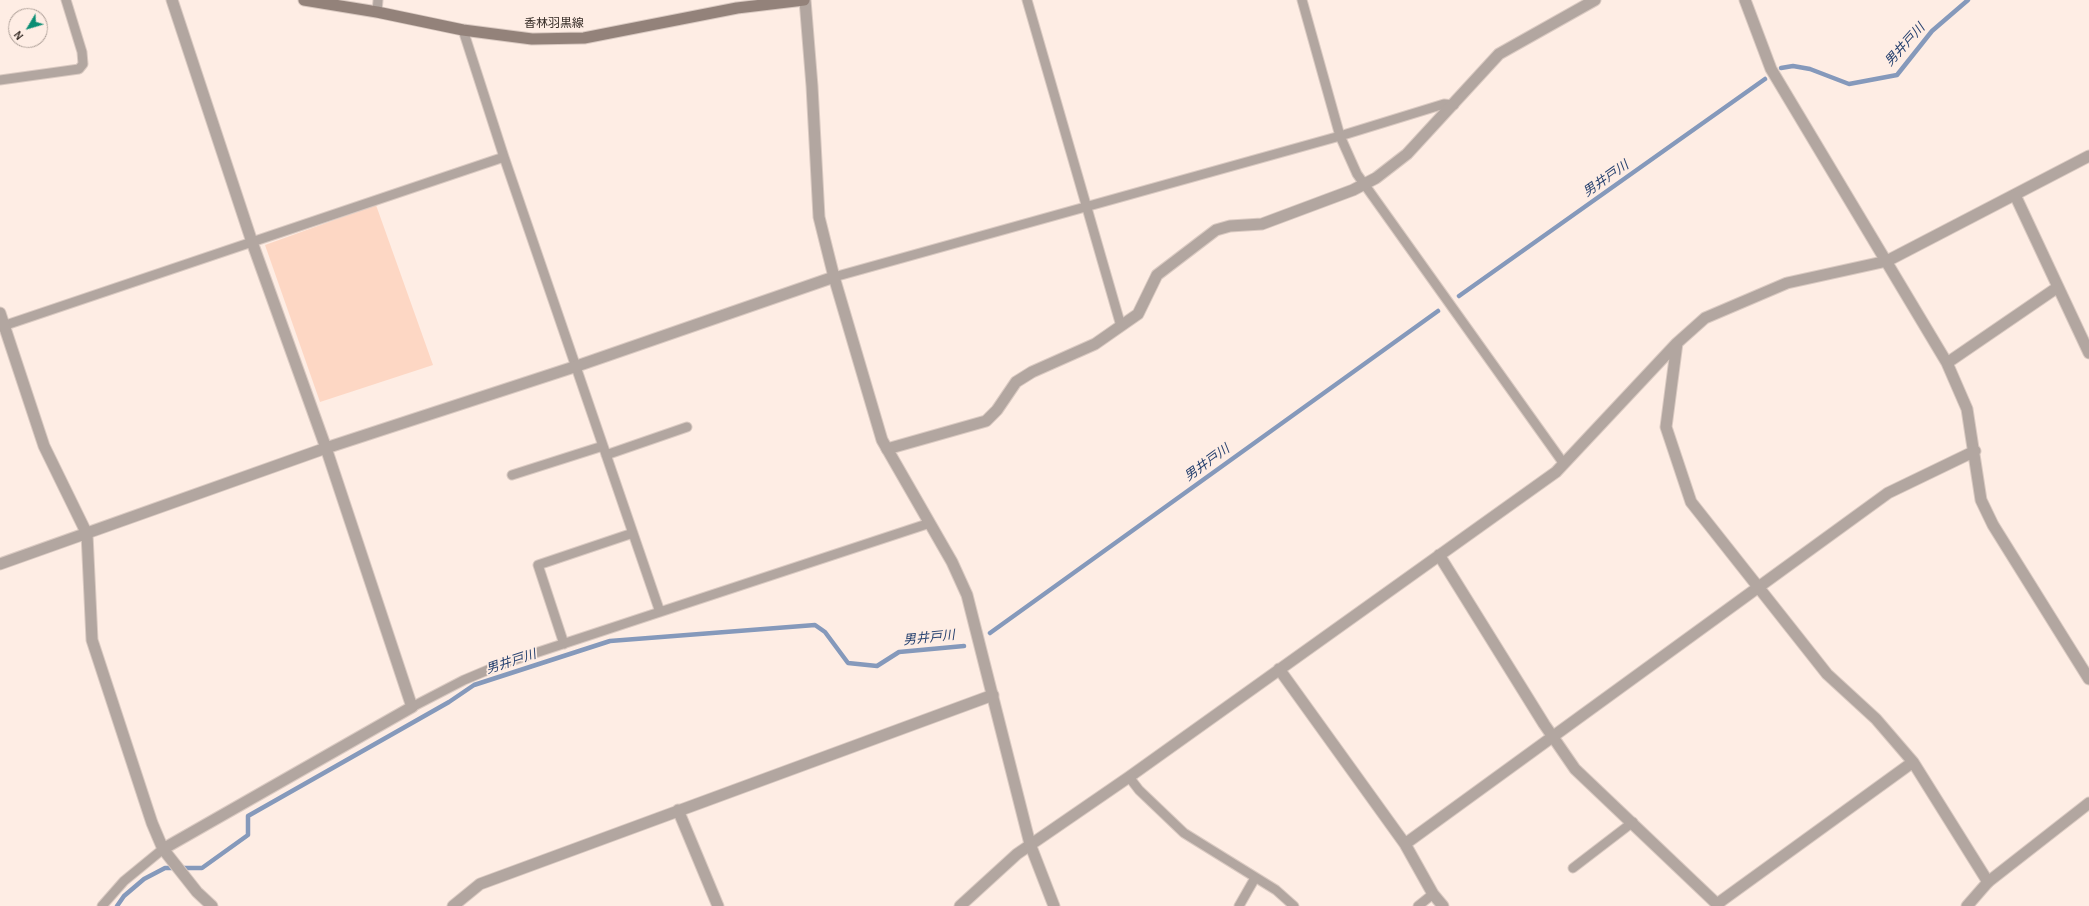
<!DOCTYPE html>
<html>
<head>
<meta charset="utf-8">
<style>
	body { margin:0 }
	#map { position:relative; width:2089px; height:906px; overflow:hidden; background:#feede4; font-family:Karla,sans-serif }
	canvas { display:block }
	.north { position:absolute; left:8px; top:8px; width:40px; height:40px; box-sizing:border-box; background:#feede4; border:1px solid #aea098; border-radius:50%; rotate:232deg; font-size:11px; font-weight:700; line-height:16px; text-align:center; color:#362c26 }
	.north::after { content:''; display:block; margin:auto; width:14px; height:18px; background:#0a8e74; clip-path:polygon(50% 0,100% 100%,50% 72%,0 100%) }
</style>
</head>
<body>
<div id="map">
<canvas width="2089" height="906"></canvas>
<div class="north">N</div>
</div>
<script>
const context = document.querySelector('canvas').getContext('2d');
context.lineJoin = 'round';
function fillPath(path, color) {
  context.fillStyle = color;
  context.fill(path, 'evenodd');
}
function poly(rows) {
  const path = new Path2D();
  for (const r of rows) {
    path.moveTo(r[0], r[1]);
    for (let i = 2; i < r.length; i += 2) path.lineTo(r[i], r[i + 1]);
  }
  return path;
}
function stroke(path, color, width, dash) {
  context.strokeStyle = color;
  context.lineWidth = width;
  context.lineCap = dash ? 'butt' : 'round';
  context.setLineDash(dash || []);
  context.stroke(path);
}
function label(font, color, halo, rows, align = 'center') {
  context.font = font + ' Karla,"Noto Sans JP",sans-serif';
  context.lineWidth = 3.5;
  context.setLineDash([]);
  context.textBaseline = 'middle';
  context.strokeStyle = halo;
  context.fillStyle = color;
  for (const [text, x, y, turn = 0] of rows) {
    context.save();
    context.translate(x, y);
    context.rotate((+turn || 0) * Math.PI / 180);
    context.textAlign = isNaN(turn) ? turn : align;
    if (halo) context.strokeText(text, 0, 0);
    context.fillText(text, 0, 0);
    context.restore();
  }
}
fillPath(poly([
	[376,205,433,365,320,402,265,245]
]), '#fdd7c4');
stroke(poly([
	[1781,68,1793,66,1810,69,1849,84,1897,75,1932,31,1968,0],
	[1459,296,1765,79],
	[990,633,1438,311],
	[117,906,124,896,144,879,165,868,202,868,248,835,248,816,449,702,474,685,610,641,815,625,825,632,848,663,877,666,899,652,964,646]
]), '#8599bb', 4.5);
const service = poly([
	[1027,0,1121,326],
	[1302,0,1340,136,1357,174,1564,464],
	[377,12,378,0],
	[463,30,504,157,660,612],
	[0,80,79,69,83,64,82,52,66,0],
	[834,277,1340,136,1444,104,1454,105],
	[0,327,504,157],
	[606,455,687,427],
	[512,475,603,446],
	[564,644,538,565,633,533],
	[412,707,464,680,502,664,930,523],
	[1129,777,1139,790,1184,833,1276,890,1294,906],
	[1573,868,1633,822],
	[102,906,124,881,163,849],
	[1239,906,1255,878],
	[1418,906,1433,894]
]);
const minor = poly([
	[1745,0,1771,69,1947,363,1967,409,1981,500,1993,525,2089,679],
	[2015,195,2089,353],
	[0,313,44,446,87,534,92,640,152,823,163,849,197,892,212,906],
	[1677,343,1666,427,1691,502,1827,674,1876,719,1913,762,1988,882],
	[1947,363,2058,287],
	[887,449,986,421,997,410,1016,382,1032,372,1095,344,1138,314,1157,275,1216,230,1230,226,1262,224,1353,190,1376,178,1407,154,1499,54,1595,0],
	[1439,555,1544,724,1575,769,1719,906],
	[0,564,326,448,577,366,834,277],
	[1279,669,1405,844,1433,894,1443,906],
	[678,810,718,906],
	[1405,844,1888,493,1975,451],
	[163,849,412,707,326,448,252,242,172,0],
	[1717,904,1913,762],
	[453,906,480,884,993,695],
	[960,906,1017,854,1129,777,1556,472,1677,343,1705,318,1787,283,1887,261,2089,156]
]);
const tertiary = poly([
	[805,0,812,86,819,217,834,277,882,440,952,562,967,595,1030,844,1054,906],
	[1967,906,1988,882,2089,803]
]);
const secondary = poly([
	[304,0,377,12,463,30,532,39,584,38,737,8,804,0]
]);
stroke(service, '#dacac2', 11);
stroke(minor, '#dacac2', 13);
stroke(tertiary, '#dacac2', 13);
stroke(secondary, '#dacac2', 13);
stroke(service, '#b2a6a0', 9);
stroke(minor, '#b2a6a0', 11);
stroke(tertiary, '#b2a6a0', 11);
stroke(secondary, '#93827a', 11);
label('12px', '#362c26', '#feede4', [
	["香林羽黒線",554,24]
]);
label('italic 13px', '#26416f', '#feede4', [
	["男井戸川",1905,45,-48],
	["男井戸川",1606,179,-35],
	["男井戸川",1207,463,-36],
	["男井戸川",929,638,-6],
	["男井戸川",511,662,-18]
]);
</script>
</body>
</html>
